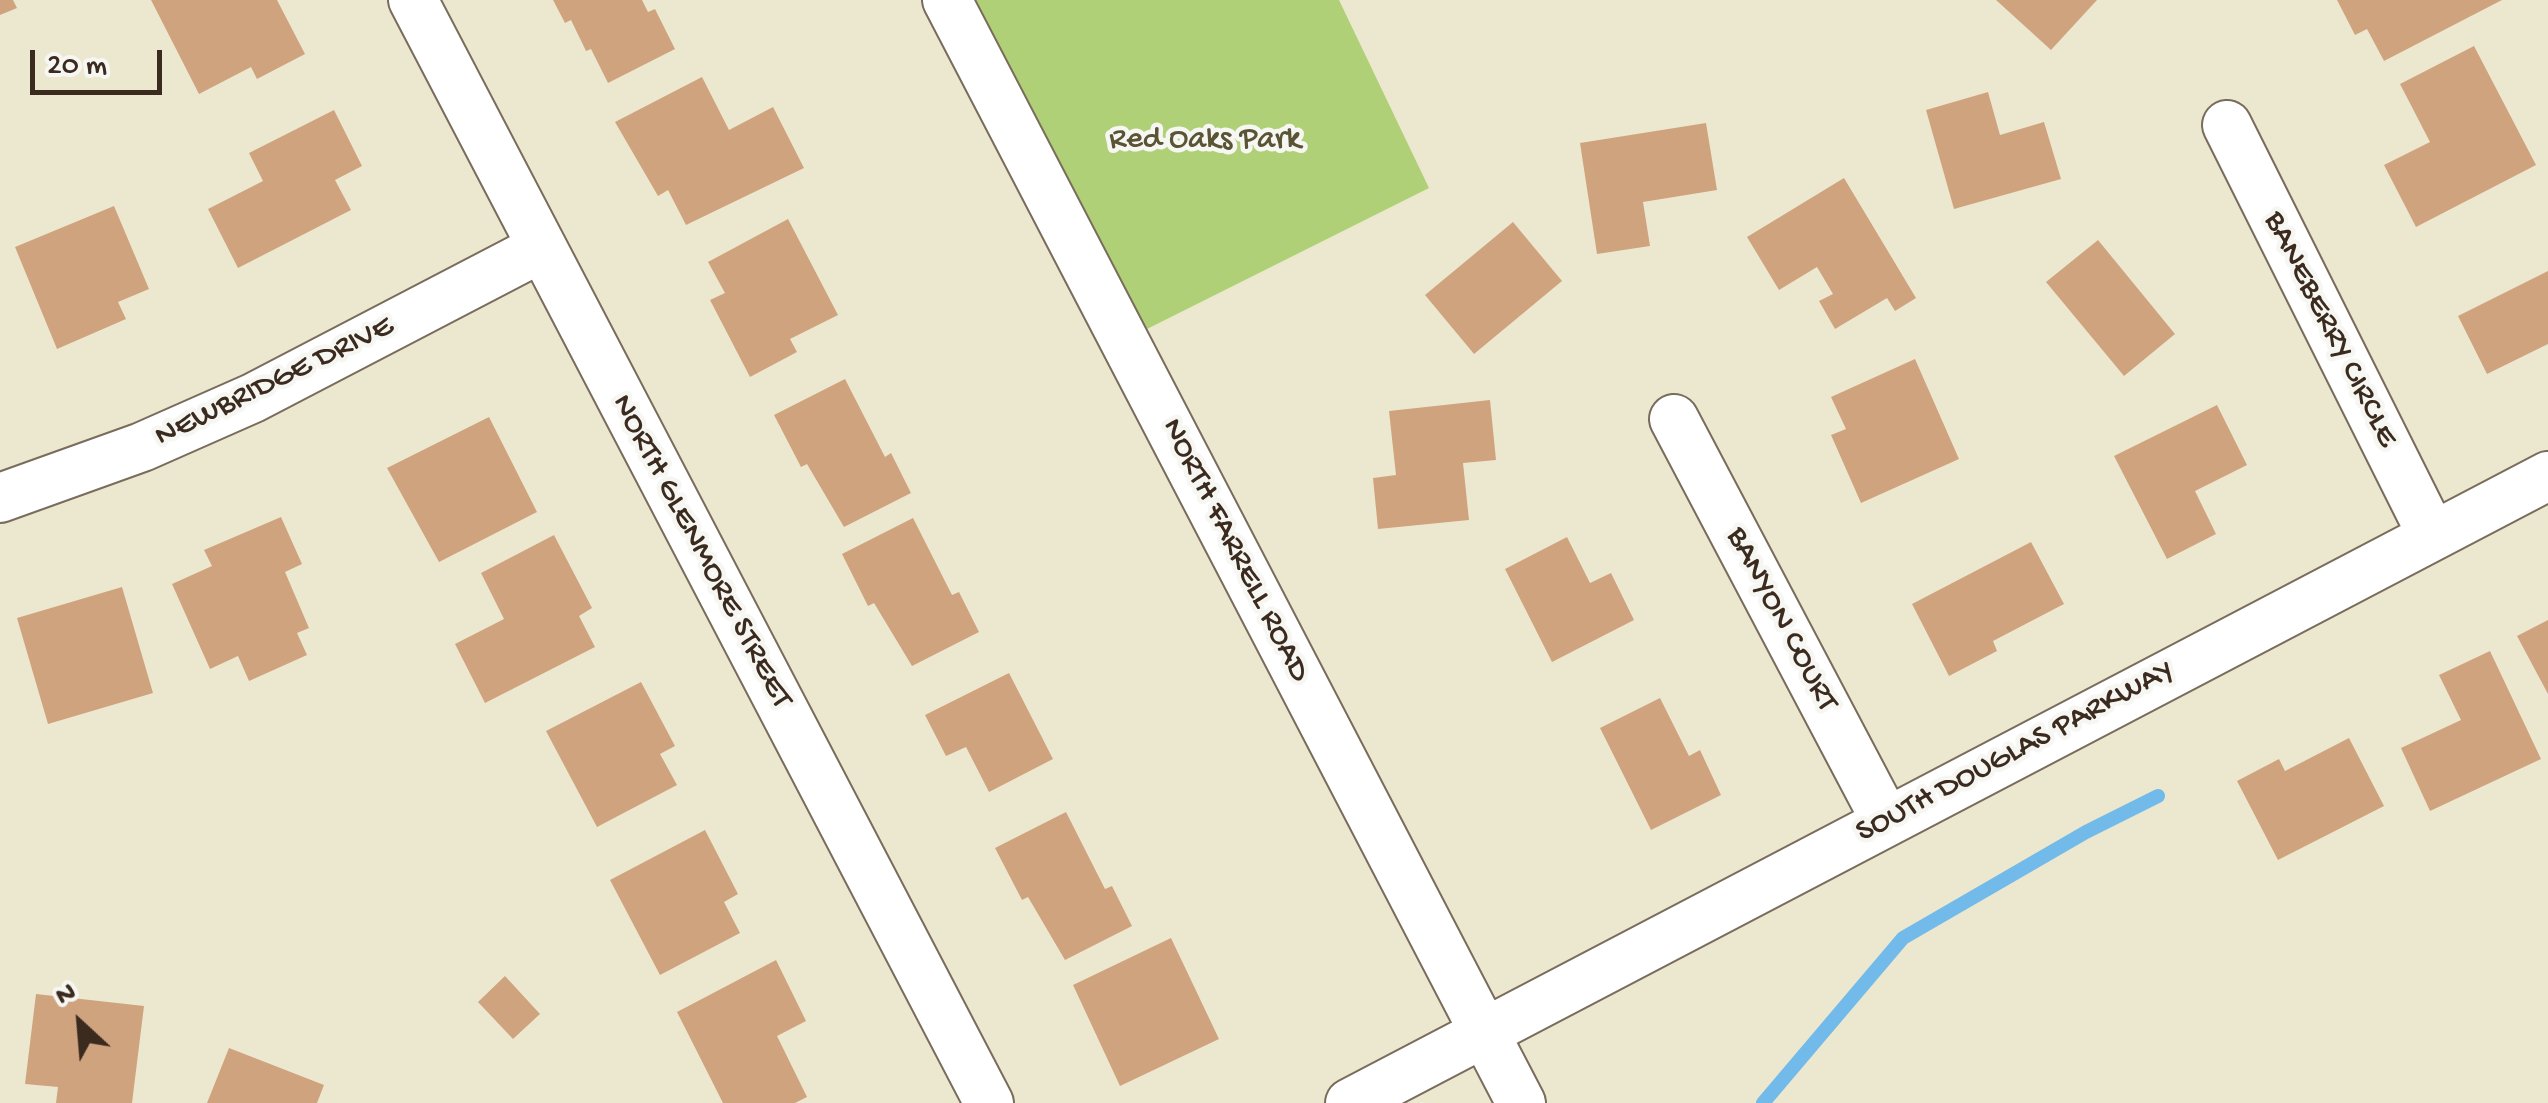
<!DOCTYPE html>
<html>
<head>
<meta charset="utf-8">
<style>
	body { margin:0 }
	#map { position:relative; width:2548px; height:1103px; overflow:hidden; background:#ece8cf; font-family:"Gochi Hand",sans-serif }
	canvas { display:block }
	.north { position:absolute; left:30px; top:973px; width:100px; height:100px; -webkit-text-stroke:8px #f6f6f2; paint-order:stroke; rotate:334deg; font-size:28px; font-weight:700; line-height:40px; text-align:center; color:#3b2a1e }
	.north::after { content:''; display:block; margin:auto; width:35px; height:45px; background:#3b2a1e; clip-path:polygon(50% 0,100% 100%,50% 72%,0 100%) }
	.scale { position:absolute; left:30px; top:50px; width:132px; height:45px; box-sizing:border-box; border:5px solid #3b2a1e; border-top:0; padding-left:12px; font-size:30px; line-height:35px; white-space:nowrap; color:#3b2a1e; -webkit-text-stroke:8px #f6f6f2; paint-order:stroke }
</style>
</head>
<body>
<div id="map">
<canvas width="2548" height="1103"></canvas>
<div class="north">N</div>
<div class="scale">20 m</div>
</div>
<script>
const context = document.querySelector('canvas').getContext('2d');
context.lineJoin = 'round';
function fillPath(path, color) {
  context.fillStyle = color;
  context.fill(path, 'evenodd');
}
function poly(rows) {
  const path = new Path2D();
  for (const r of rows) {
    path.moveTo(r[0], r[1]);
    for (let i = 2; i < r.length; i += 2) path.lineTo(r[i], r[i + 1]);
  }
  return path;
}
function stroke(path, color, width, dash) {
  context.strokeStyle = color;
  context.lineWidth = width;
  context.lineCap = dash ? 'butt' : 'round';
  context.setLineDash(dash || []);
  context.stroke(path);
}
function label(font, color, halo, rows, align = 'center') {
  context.font = font + ' "Gochi Hand",sans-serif';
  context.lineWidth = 9;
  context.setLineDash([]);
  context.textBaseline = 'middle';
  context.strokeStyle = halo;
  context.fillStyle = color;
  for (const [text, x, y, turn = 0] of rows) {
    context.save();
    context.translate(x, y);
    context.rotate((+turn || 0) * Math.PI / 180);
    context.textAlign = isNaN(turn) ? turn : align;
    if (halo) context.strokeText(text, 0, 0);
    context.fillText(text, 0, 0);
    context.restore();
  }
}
fillPath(poly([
	[973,0,1339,0,1429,188,1145,330]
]), '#b0d077');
stroke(poly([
	[1763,1103,1903,938,2086,832,2158,796]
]), '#72bae9', 14);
fillPath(poly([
	[0,0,13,0,17,8,0,15],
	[151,0,277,0,305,54,257,79,251,67,199,94],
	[553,0,642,0,648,12,655,9,675,49,608,83,591,49,586,51,571,20,565,23],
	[1996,0,2097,0,2051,50],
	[2337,0,2502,0,2384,61,2367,29,2355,35],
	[2474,46,2536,165,2416,227,2384,165,2430,142,2400,84],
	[702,77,729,130,773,107,804,168,686,225,668,190,658,196,615,122],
	[1988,92,2000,135,2044,122,2061,179,1954,209,1926,110],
	[334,110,362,166,335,180,351,210,238,268,208,209,263,181,249,153],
	[1706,123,1717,190,1643,202,1650,246,1597,254,1580,143],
	[1844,178,1916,298,1895,311,1887,298,1835,329,1819,301,1833,294,1817,267,1779,290,1747,237],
	[114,206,149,289,118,302,126,319,57,349,15,247],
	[788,219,838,315,790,339,797,352,750,377,710,300,725,293,708,262],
	[1513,222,1562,281,1474,354,1425,295],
	[2098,240,2175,334,2124,376,2046,282],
	[2548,271,2548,344,2487,374,2458,316],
	[1915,359,1959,459,1861,503,1831,435,1846,429,1831,397],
	[845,379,885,457,891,453,911,493,844,527,807,464,801,467,774,415],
	[1490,400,1496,460,1463,463,1469,520,1378,529,1373,478,1396,475,1389,411],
	[2217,405,2247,465,2195,491,2216,534,2167,559,2114,456],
	[489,417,537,512,439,562,387,468],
	[281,517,302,564,285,572,309,628,297,633,307,655,249,681,238,656,210,669,172,584,212,566,204,550],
	[913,518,952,595,959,592,979,632,912,666,874,603,868,606,842,554],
	[554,535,592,608,579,616,595,647,485,703,455,644,504,619,481,573],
	[1567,537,1590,583,1611,573,1634,620,1552,662,1505,569],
	[2031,542,2064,604,1993,641,1997,651,1949,676,1912,604],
	[122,587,153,693,48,724,17,618],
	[2548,620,2548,694,2517,636],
	[2490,651,2541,759,2430,811,2401,748,2461,720,2439,675],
	[1009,673,1053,759,989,792,966,747,946,756,925,715],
	[641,682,675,746,660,754,677,785,597,827,546,731],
	[1660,698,1689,756,1700,750,1721,795,1651,830,1600,728],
	[2349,738,2384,806,2278,860,2237,781,2279,759,2285,771],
	[1066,812,1105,889,1112,886,1132,926,1065,960,1028,897,1022,900,995,848],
	[705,830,738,894,724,902,740,933,660,975,610,880],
	[1171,938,1219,1039,1120,1086,1073,985],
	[776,960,806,1021,777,1036,807,1097,795,1103,723,1103,677,1012],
	[505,976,540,1014,513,1039,478,1002],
	[36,994,144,1006,132,1103,56,1103,58,1087,25,1084],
	[229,1048,324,1085,317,1103,207,1103]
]), '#d0a37f');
const minor = poly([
	[413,0,989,1103],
	[947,0,1521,1103],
	[2227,125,2432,535],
	[1674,419,1886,821],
	[0,498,142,447,253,398,541,248],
	[1350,1103,2548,476]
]);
stroke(minor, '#796c5c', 52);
stroke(minor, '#fff', 48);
label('32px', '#585434', '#f6f6f2', [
	["Red Oaks Park",1205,141]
]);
label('32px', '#3b2a1e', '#f6f6f2', [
	["BANEBERRY CIRCLE",2329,330,63],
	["NEWBRIDGE DRIVE",275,383,-26],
	["NORTH FARRELL ROAD",1234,551,63],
	["NORTH GLENMORE STREET",700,552,62],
	["BANYON COURT",1780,620,62],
	["SOUTH DOUGLAS PARKWAY",2016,753,-28]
]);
</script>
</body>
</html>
